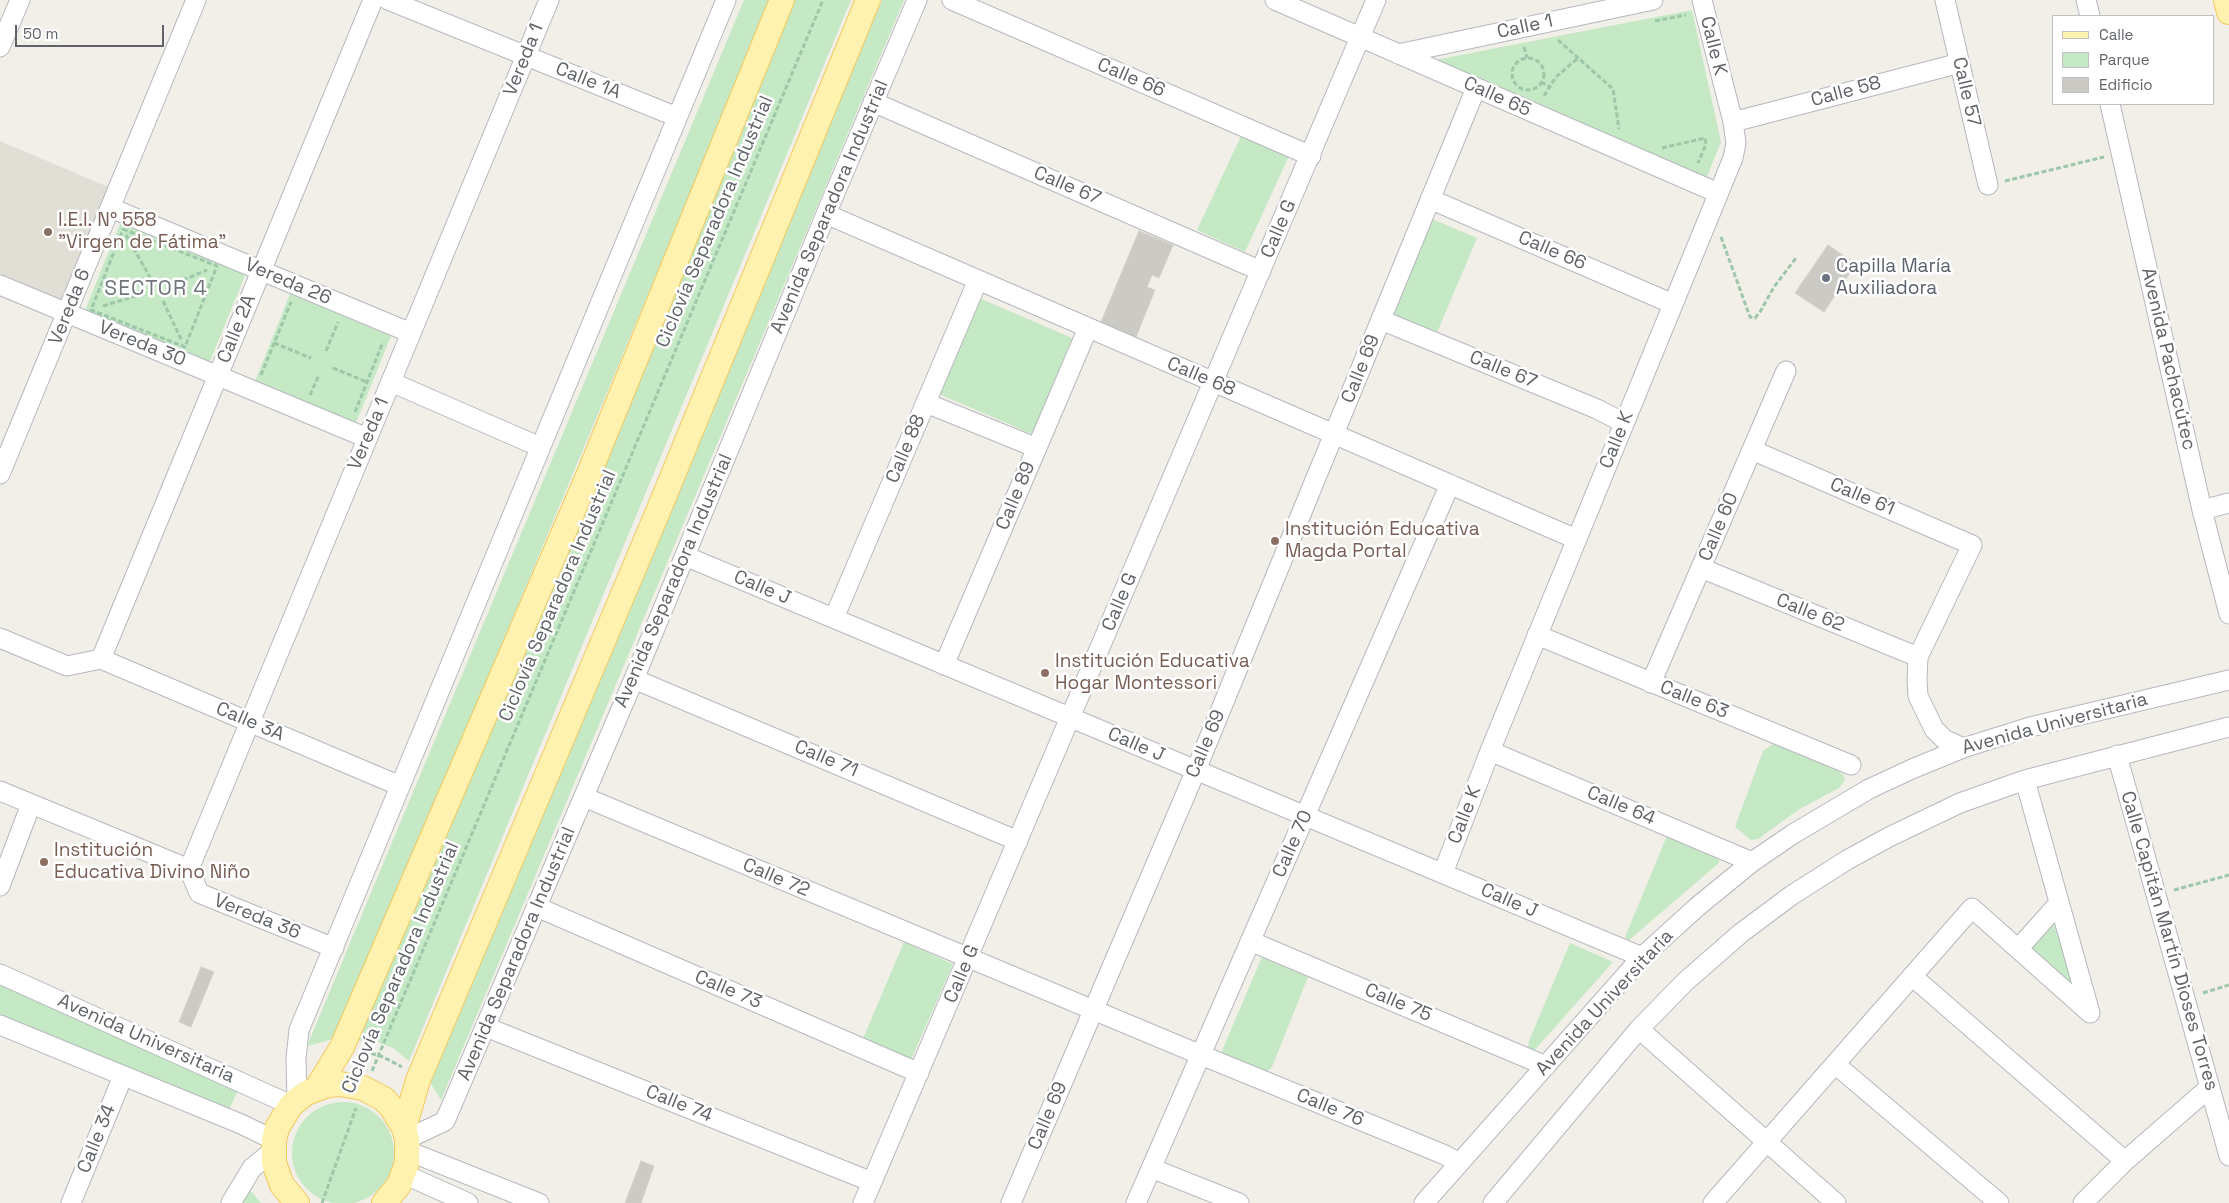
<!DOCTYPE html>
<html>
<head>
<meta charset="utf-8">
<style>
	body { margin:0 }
	#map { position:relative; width:2229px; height:1203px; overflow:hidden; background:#f1efe8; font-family:"Space Grotesk",sans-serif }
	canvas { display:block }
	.legend { position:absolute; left:2052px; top:15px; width:162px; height:90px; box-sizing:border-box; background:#fff; border:1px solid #bfc1c3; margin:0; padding:6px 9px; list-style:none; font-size:15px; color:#5f6368 }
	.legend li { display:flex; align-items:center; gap:10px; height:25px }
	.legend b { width:25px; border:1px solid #bfc1c3 }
	.scale { position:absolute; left:15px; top:25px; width:149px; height:22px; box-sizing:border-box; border:2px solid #5f6368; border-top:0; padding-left:6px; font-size:15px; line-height:18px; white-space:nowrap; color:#5f6368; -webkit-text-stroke:4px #fff; paint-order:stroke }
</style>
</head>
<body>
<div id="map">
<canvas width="2229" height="1203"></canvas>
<ul class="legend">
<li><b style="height:6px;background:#fff2af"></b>Calle</li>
<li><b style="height:14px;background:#c5e8c5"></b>Parque</li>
<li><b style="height:14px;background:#cccac5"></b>Edificio</li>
</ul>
<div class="scale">50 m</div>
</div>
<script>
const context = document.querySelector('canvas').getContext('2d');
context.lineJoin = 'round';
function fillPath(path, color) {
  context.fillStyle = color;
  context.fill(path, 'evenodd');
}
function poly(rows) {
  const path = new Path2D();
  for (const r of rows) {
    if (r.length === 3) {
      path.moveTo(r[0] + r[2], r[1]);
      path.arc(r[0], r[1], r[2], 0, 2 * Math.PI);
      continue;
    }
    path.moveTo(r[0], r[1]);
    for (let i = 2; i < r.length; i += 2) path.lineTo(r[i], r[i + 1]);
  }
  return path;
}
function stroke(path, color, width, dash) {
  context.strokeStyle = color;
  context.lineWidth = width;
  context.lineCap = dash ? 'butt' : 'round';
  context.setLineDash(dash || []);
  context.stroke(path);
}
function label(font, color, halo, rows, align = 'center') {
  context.font = font + ' "Space Grotesk",sans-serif';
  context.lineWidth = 5;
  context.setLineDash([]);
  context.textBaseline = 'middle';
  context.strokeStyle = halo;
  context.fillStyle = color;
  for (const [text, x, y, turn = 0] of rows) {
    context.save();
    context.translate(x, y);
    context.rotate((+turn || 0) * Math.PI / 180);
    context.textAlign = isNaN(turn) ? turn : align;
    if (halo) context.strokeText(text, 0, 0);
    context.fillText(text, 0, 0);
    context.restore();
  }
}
fillPath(poly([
	[0,141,113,189,66,303,0,275]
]), '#e1ded6');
fillPath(poly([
	[744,0,771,0,337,1038,307,1046],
	[794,0,851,0,409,1061,393,1048,375,1041,357,1041],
	[882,0,904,0,441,1100,428,1079],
	[1692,10,1721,142,1706,179,1430,61],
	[1242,134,1289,156,1245,252,1197,230],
	[1432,219,1477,238,1436,335,1391,316],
	[121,221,246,273,209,364,84,313],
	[290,294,391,336,355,425,254,384],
	[979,298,1072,338,1032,434,939,394],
	[1773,744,1833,767,1843,775,1845,780,1839,788,1798,810,1758,839,1751,840,1735,827,1763,751],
	[1667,836,1714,856,1719,861,1719,863,1628,941,1625,937],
	[2053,921,2077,995,2027,949],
	[904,942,953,964,910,1062,862,1041],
	[1570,943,1613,962,1532,1053,1528,1047,1529,1041],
	[1262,957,1308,977,1272,1067,1266,1073,1221,1053],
	[0,983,241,1084,228,1112,0,1018],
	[343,1153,51],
	[248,1188,261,1203,242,1203]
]), '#c5e8c5');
const building = poly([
	[1139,231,1173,245,1159,278,1152,275,1147,287,1155,290,1136,337,1101,322,1139,231],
	[1828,245,1856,264,1824,312,1795,293,1828,245],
	[201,967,214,972,191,1027,179,1022,201,967],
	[641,1161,654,1166,641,1203,625,1203,641,1161]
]);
fillPath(building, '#cccac5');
stroke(building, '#d6d1c6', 1);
const minor = poly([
	[388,0,677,117],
	[952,0,1311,156],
	[1275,0,1718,193],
	[1945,0,1988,185],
	[2086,0,2090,16],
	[0,47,20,0],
	[1398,54,1653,0],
	[873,102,1261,271],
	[2110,104,2202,510,2229,614],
	[1733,122,1960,63],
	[1430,199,1673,304],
	[111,208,411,333],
	[826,214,1576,539],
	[0,285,367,438],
	[1381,320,1597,409,1624,423],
	[391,382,540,447],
	[926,403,1037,448],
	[1752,450,1972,545,1918,657,1917,680,1918,696,1934,729,1944,739,1963,748],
	[0,474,196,0],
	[2202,510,2229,503],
	[685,556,1642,957],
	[1701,568,1918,657],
	[834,618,978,280],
	[1537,635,1851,765],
	[0,638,67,666,101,659],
	[101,659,373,0],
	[101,659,400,786],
	[944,665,1088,328],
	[634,679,1018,841],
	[1651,683,1786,371],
	[1490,751,1752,862],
	[2117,755,2229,1156],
	[2025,780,2090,1013],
	[0,791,189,869,199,893,334,948],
	[584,797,1201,1055,1445,1155,1459,1163],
	[189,869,549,0],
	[1443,873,1490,751,1733,158,1736,143,1733,122,1702,0],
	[0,886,31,804],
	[537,907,919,1073],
	[1250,941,1546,1066],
	[2018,949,2059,903],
	[0,974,291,1105],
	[1912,976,2125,1161],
	[0,1025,241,1124,274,1140],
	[486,1027,872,1182],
	[1639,1029,1836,1203],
	[1835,1064,1999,1203],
	[297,1100,296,1058,299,1030,726,0],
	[407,1139,445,1121,634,679,826,214,917,0],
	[408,1151,539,1203],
	[1151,1168,1239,1203],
	[404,1174,468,1203],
	[71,1203,123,1076],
	[231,1203,252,1168,273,1151],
	[863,1203,1376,0],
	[1011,1203,1196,770,1476,88],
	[1136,1203,1450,484],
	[1424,1203,1642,957,1697,907,1752,862,1793,834,1869,789,1912,769,1963,748,2030,727,2229,680],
	[1493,1203,1639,1029,1686,981,1741,933,1792,895,1847,860,1889,837,1960,803,2025,780,2229,727],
	[1713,1203,1972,908,2090,1013],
	[2083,1203,2125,1161,2210,1087]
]);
const major = poly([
	[2226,0,2229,12],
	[317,1088,342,1047,588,476,782,0],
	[404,1128,418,1080,659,509,868,0],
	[297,1203,282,1185,274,1163,274,1140,277,1128,291,1105,306,1093,328,1085,340,1084,363,1088,384,1099,392,1108,404,1128,407,1139,407,1163,399,1185,384,1203]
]);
stroke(minor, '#b5b8bc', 21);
stroke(major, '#f2c960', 26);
stroke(poly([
	[1655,21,1686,15],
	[1558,40,1613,89,1619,129],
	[1524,47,1527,58],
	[1528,74,16],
	[1541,82,1550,87],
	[1544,96,1556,77,1578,58],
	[1662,148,1705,138,1706,144,1698,163],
	[2005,181,2104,157],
	[123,229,217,266,185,347,91,310,123,229],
	[126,235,151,279],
	[1721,237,1750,317,1755,318,1760,312,1774,287,1796,258],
	[169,286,207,270],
	[163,301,182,341],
	[103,306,145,293],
	[274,343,311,358],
	[326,351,338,322],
	[333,368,367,382],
	[261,375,291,302],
	[310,395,319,375],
	[355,412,383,342],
	[2174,890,2229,875],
	[2203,993,2229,985],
	[364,1051,383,1057,402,1067],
	[372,1071,823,0],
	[322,1203,356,1108]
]), '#9cc7a9', 3, [5, 2.5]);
stroke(minor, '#fff', 19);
stroke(major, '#fff2af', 24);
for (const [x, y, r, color] of [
	[48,232,5,"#8d6e63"],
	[1826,278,5,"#6b7280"],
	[1275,541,5,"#8d6e63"],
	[1045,673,5,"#8d6e63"],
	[44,862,5,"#8d6e63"]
]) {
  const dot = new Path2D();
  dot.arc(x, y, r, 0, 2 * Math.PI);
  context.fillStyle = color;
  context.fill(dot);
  stroke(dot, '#fff', 2);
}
label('19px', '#5f6368', '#fff', [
	["Calle 1",1525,27,-12],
	["Calle K",1713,46,76],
	["Vereda 1",524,60,-68],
	["Calle 66",1131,78,23],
	["Calle 1A",588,81,22],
	["Calle 58",1846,92,-15],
	["Calle 57",1966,92,77],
	["Calle 65",1497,97,24],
	["Calle 67",1067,186,23],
	["Avenida Separadora Industrial",830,207,-67],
	["Ciclovía Separadora Industrial",715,222,-67],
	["Calle G",1279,229,-67],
	["Calle 66",1552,251,23],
	["Vereda 26",288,282,23],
	["Vereda 6",70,307,-68],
	["Calle 2A",237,329,-68],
	["Vereda 30",142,344,22],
	["Avenida Pachacútec",2168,359,77],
	["Calle 69",1361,369,-68],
	["Calle 67",1503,370,22],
	["Calle 68",1201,377,23],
	["Vereda 1",369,434,-67],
	["Calle K",1617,440,-68],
	["Calle 88",906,449,-67],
	["Calle 89",1016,496,-67],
	["Calle 61",1862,497,23],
	["Calle 60",1719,527,-67],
	["Avenida Separadora Industrial",674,581,-67],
	["Calle J",762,588,23],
	["Ciclovía Separadora Industrial",558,596,-67],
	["Calle G",1120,602,-67],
	["Calle 62",1810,613,22],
	["Calle 63",1694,700,22],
	["Calle 3A",250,722,23],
	["Avenida Universitaria",2055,724,-15],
	["Calle 69",1206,744,-67],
	["Calle J",1136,745,23],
	["Calle 71",826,759,23],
	["Calle 64",1621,806,23],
	["Calle K",1465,815,-69],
	["Calle 70",1293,844,-66],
	["Calle 72",776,878,23],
	["Calle J",1509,901,23],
	["Vereda 36",257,917,22],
	["Calle Capitán Martín Dioses Torres",2169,941,74],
	["Avenida Separadora Industrial",517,954,-67],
	["Ciclovía Separadora Industrial",401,968,-67],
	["Calle G",962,974,-67],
	["Calle 73",728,990,23],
	["Calle 75",1398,1003,23],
	["Avenida Universitaria",1605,1003,-47],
	["Avenida Universitaria",146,1039,24],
	["Calle 74",679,1104,22],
	["Calle 76",1330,1108,22],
	["Calle 69",1048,1116,-67],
	["Calle 34",97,1139,-68]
]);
label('19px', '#785e54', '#fff', [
	["I.E.I. N° 558",58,221],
	["\"Virgen de Fátima\"",58,243],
	["Institución Educativa",1285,530],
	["Magda Portal",1285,552],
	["Institución Educativa",1055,662],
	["Hogar Montessori",1055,684],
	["Institución",54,851],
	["Educativa Divino Niño",54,873]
], 'left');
label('19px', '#5b616d', '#fff', [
	["Capilla María",1836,267],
	["Auxiliadora",1836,289]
], 'left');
context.letterSpacing = '1px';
label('21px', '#70757a', '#fff', [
	["SECTOR 4",156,289]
]);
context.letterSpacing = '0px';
</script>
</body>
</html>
